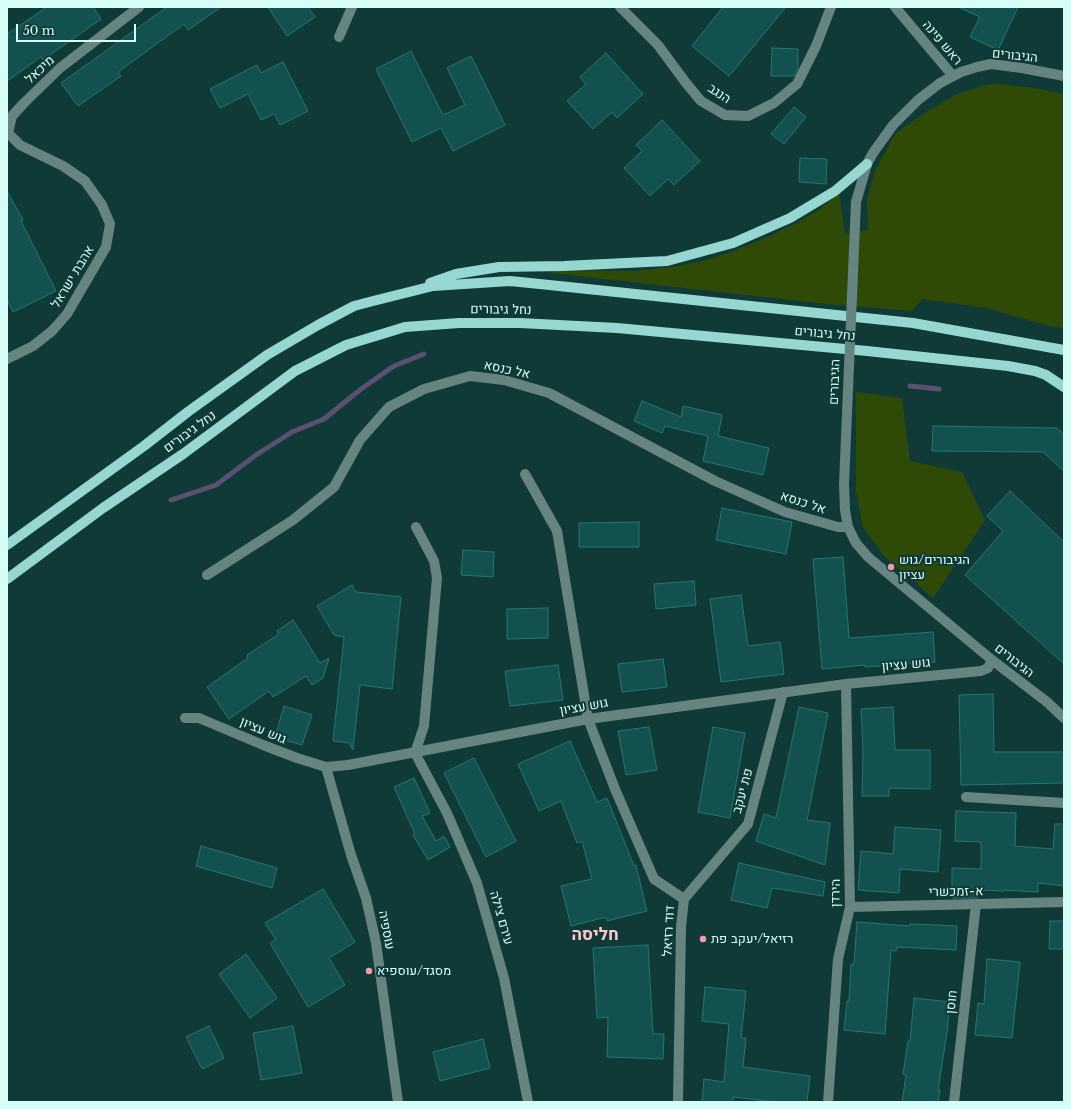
<!DOCTYPE html>
<html>
<head>
<meta charset="utf-8">
<style>
	body { margin:0 }
	#map { position:relative; width:1071px; height:1109px; overflow:hidden; background:#103a38; font-family:"Libre Baskerville",serif }
	canvas { display:block }
	.frame { position:absolute; inset:0; border:8px solid #d7fdf9; pointer-events:none }
	.scale { position:absolute; left:16px; top:24px; width:120px; height:18px; box-sizing:border-box; border:2px solid #d7fdf9; border-top:0; padding-left:5px; font-size:12px; line-height:14px; white-space:nowrap; color:#d7fdf9; -webkit-text-stroke:3px #103a38; paint-order:stroke }
</style>
</head>
<body>
<div id="map">
<canvas width="1071" height="1109"></canvas>
<div class="frame"></div>
<div class="scale">50 m</div>
</div>
<script>
const context = document.querySelector('canvas').getContext('2d');
context.lineJoin = 'round';
function fillPath(path, color) {
  context.fillStyle = color;
  context.fill(path, 'evenodd');
}
function poly(rows) {
  const path = new Path2D();
  for (const r of rows) {
    path.moveTo(r[0], r[1]);
    for (let i = 2; i < r.length; i += 2) path.lineTo(r[i], r[i + 1]);
  }
  return path;
}
function stroke(path, color, width, dash) {
  context.strokeStyle = color;
  context.lineWidth = width;
  context.lineCap = dash ? 'butt' : 'round';
  context.setLineDash(dash || []);
  context.stroke(path);
}
function label(font, color, halo, rows, align = 'center') {
  context.font = font + ' "Libre Baskerville",Heebo,serif';
  context.lineWidth = 4;
  context.setLineDash([]);
  context.textBaseline = 'middle';
  context.strokeStyle = halo;
  context.fillStyle = color;
  for (const [text, x, y, turn = 0] of rows) {
    context.save();
    context.translate(x, y);
    context.rotate((+turn || 0) * Math.PI / 180);
    context.textAlign = isNaN(turn) ? turn : align;
    if (halo) context.strokeText(text, 0, 0);
    context.fillText(text, 0, 0);
    context.restore();
  }
}
fillPath(poly([
	[994,83,1041,89,1064,94,1064,328,1049,326,986,308,922,299,912,311,827,304,551,273,551,270,634,271,672,267,703,261,731,252,770,236,800,221,820,209,839,194,845,234,868,230,867,199,875,171,895,134,929,110,959,93],
	[856,392,902,398,910,461,962,472,985,520,933,598,883,555,863,527,856,492]
]), '#2f4907');
stroke(poly([
	[910,386,939,389],
	[171,500,216,485,256,455,292,432,324,419,361,389,394,366,424,354]
]), '#5b4f73', 5);
const building = poly([
	[47,7,93,7,101,19,43,60,41,57,7,81,7,34,47,7],
	[167,7,221,7,188,30,184,24,118,72,121,76,78,106,61,83,167,7],
	[268,7,308,7,315,17,287,36,268,7],
	[723,7,786,7,729,76,692,46,723,7],
	[958,7,1018,7,998,50,970,37,980,17,958,7],
	[772,48,798,49,798,68,794,76,771,76,772,48],
	[411,51,443,115,465,105,447,68,471,56,505,125,453,151,441,128,412,142,376,69,411,51],
	[606,53,643,94,617,118,612,112,593,129,567,101,586,84,580,77,606,53],
	[283,62,308,111,280,125,274,114,261,120,248,94,220,108,210,89,257,65,261,73,283,62],
	[794,107,806,117,784,144,771,134,794,107],
	[662,120,700,161,674,185,668,179,650,196,624,168,642,151,636,145,662,120],
	[800,158,827,159,826,184,799,182,800,158],
	[7,191,23,220,21,221,56,291,13,312,7,299,7,191],
	[642,401,681,417,683,406,722,415,718,436,769,448,763,475,703,461,708,436,665,426,662,433,634,421,642,401],
	[933,426,1057,428,1064,434,1064,471,1043,452,932,451,933,426],
	[1010,491,1064,542,1064,664,965,575,1003,531,987,516,1010,491],
	[722,508,792,522,786,554,716,540,722,508],
	[639,522,639,547,579,547,579,523,639,522],
	[463,550,494,552,493,577,461,575,463,550],
	[843,557,849,638,933,632,935,662,865,667,865,665,822,669,813,559,843,557],
	[694,581,696,605,656,609,654,584,694,581],
	[352,585,356,592,401,597,392,689,360,685,353,750,349,743,333,741,344,637,334,635,317,606,352,585],
	[741,595,748,646,780,642,784,674,721,682,710,599,741,595],
	[548,608,548,638,507,639,507,609,548,608],
	[293,620,320,663,329,658,323,678,312,685,306,676,273,697,269,691,229,719,207,687,248,658,247,655,279,634,277,631,293,620],
	[663,659,667,687,622,692,618,664,663,659],
	[558,665,563,700,510,706,505,671,558,665],
	[993,694,994,752,1064,752,1064,783,961,785,959,695,993,694],
	[284,706,312,715,302,745,275,737,284,706],
	[799,707,828,713,807,820,830,823,825,865,756,841,764,814,776,818,799,707],
	[893,707,895,750,930,750,930,789,889,788,889,796,862,796,863,753,861,709,893,707],
	[649,727,657,770,626,775,618,731,649,727],
	[713,727,745,733,730,818,698,812,713,727],
	[570,741,597,802,607,798,634,866,636,865,647,911,607,921,606,917,571,926,561,886,592,879,582,841,577,843,561,801,539,811,518,764,570,741],
	[474,758,516,841,486,857,444,773,474,758],
	[414,778,430,813,422,816,436,841,444,836,450,847,428,860,413,835,415,834,394,787,414,778],
	[956,811,1016,813,1015,846,1053,849,1055,824,1064,824,1064,886,1038,883,1038,892,1004,890,1004,891,978,890,978,898,952,898,952,868,981,869,981,842,955,841,956,811],
	[895,827,941,830,938,872,900,869,899,893,858,890,861,851,893,854,895,827],
	[201,846,277,868,272,888,196,866,201,846],
	[739,863,825,882,823,896,772,888,767,908,731,900,739,863],
	[323,889,355,942,329,958,345,985,308,1007,270,943,276,940,265,923,323,889],
	[1050,921,1064,921,1064,949,1049,949,1050,921],
	[857,922,910,926,910,924,957,926,956,950,897,947,896,951,891,950,885,1034,844,1030,847,1001,849,1001,851,964,854,964,857,922],
	[648,945,653,1034,664,1034,663,1059,607,1057,608,1017,597,1018,593,948,648,945],
	[246,954,277,998,250,1018,219,974,246,954],
	[987,959,1020,962,1012,1038,975,1035,978,1003,984,1004,987,959],
	[705,987,746,991,741,1038,746,1038,743,1067,810,1076,807,1102,775,1102,733,1097,733,1102,702,1102,704,1079,724,1082,729,1024,702,1021,705,987],
	[914,998,950,1002,947,1032,938,1090,940,1090,938,1102,902,1102,906,1075,903,1074,908,1041,910,1041,914,998],
	[209,1026,224,1058,202,1069,186,1037,209,1026],
	[293,1026,302,1073,261,1080,253,1033,293,1026],
	[483,1039,490,1068,440,1081,433,1052,483,1039]
]);
fillPath(building, '#12514e');
stroke(building, '#257773', 1);
stroke(poly([
	[620,7,658,45,686,83,701,101,725,115,748,116,774,103,797,84,816,46,831,7],
	[895,7,953,76],
	[339,37,352,7],
	[856,202,867,164,873,153,893,125,918,100,940,83,961,72,977,67,991,64,1022,68,1064,76],
	[7,359,33,346,52,331,67,314,106,247,110,224,102,205,85,181,63,166,20,145,8,133,12,116,25,102,60,68,139,7],
	[525,474,557,531,588,719,615,789,654,879,684,899],
	[844,484,845,510,848,527,856,543,868,557,992,660,1047,702,1064,718],
	[416,527,434,561,437,578,424,726,415,753,447,813,477,883,504,978,528,1102],
	[207,575,293,520,334,487,360,440,389,407,424,389,470,376,504,380,549,393,715,481,785,512,838,527,848,527],
	[185,718,199,718,263,745,297,758,326,767,348,765,588,719,846,684,981,671,988,668,992,660],
	[326,767,351,855,366,898,376,943,398,1102],
	[966,797,1064,803],
	[684,899,748,824,783,692],
	[850,907,1064,902],
	[678,1102,681,927,684,899],
	[828,1102,838,959,850,907,846,684],
	[954,1102,976,904]
]), '#668582', 10);
stroke(poly([
	[430,283,456,274,499,267,564,266,667,261,733,243,790,218,835,191,867,164],
	[7,545,144,446,189,411,267,355,318,325,354,306,373,301,433,286,510,281,530,283,913,323,1064,350],
	[7,579,103,508,183,454,295,371,346,345,405,327,459,323,520,323,617,328,867,351,1008,366,1035,371,1046,375,1064,387]
]), '#96d7d2', 10);
stroke(poly([
	[844,484,856,202]
]), '#668582', 10);
for (const [x, y, r, color] of [
	[891,567,4,"#f39aa8"],
	[703,939,4,"#f39aa8"],
	[369,971,4,"#f39aa8"]
]) {
  const dot = new Path2D();
  dot.arc(x, y, r, 0, 2 * Math.PI);
  context.fillStyle = color;
  context.fill(dot);
  stroke(dot, '#103a38', 1.5);
}
label('13px', '#d7fdf9', '#103a38', [
	["ראש פינה",942,43,50],
	["הגיבורים",1015,56,6],
	["מיכאל",40,70,-43],
	["הנגב",719,94,34],
	["אהבת ישראל",73,277,-59],
	["נחל גיבורים",501,310,1],
	["נחל גיבורים",825,334,5],
	["אל כנסא",507,370,12],
	["הגיבורים",835,382,-88],
	["נחל גיבורים",190,432,-36],
	["אל כנסא",803,503,18],
	["הגיבורים",1014,661,38],
	["גוש עציון",906,665,-5],
	["גוש עציון",584,707,-10],
	["גוש עציון",263,731,23],
	["פת יעקב",743,791,-75],
	["א-זמכשרי",956,892,-1],
	["הירדן",836,893,-89],
	["עירם צילה",501,918,74],
	["עוספיה",386,930,79],
	["דוד רזיאל",669,931,-87],
	["חוסן",952,1002,-84]
]);
label('13px', '#d7fdf9', '#103a38', [
	["הגיבורים/גוש",899,560],
	["עציון",899,575],
	["רזיאל/יעקב פת",711,939],
	["מסגד/עוספיא",377,971]
], 'left');
label('bold 17px', '#fcc8cf', '#103a38', [
	["חליסה",595,935]
]);
</script>
</body>
</html>
